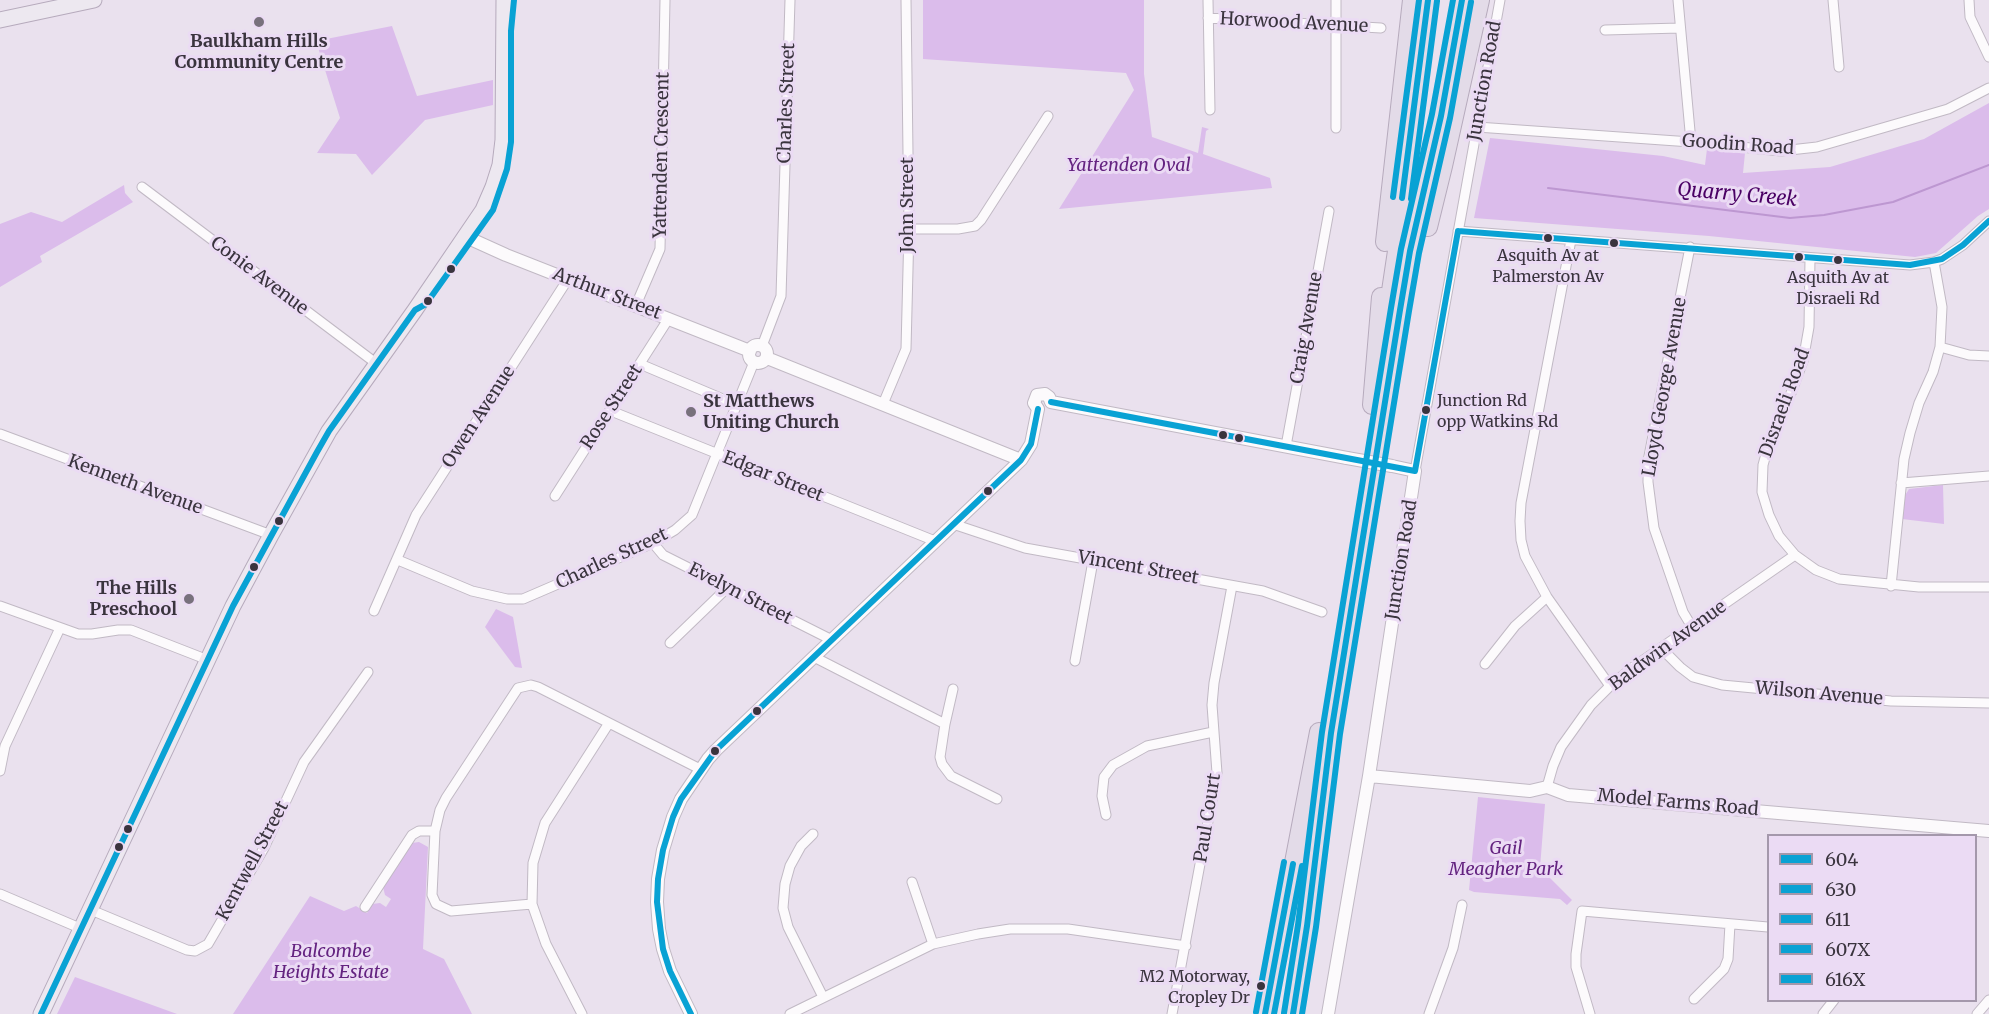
<!DOCTYPE html>
<html>
<head>
<meta charset="utf-8">
<style>
	body { margin:0 }
	#map { position:relative; width:1989px; height:1014px; overflow:hidden; background:#eae1ee; font-family:Merriweather,serif }
	canvas { display:block }
	.legend { position:absolute; left:1767px; top:834px; width:210px; height:168px; box-sizing:border-box; background:#ebdbf4; border:2px solid #a498ab; margin:0; padding:8px 10px; list-style:none; font-size:18px; color:#3a343e }
	.legend li { display:flex; align-items:center; gap:12px; height:30px }
	.legend b { width:30px; border:2px solid #a498ab }
</style>
</head>
<body>
<div id="map">
<canvas width="1989" height="1014"></canvas>
<ul class="legend">
<li><b style="height:8px;background:#09a2d4"></b>604</li>
<li><b style="height:8px;background:#09a2d4"></b>630</li>
<li><b style="height:8px;background:#09a2d4"></b>611</li>
<li><b style="height:8px;background:#09a2d4"></b>607X</li>
<li><b style="height:8px;background:#09a2d4"></b>616X</li>
</ul>
</div>
<script>
const context = document.querySelector('canvas').getContext('2d');
context.lineJoin = 'round';
function fillPath(path, color) {
  context.fillStyle = color;
  context.fill(path, 'evenodd');
}
function poly(rows) {
  const path = new Path2D();
  for (const r of rows) {
    if (r.length === 3) {
      path.moveTo(r[0] + r[2], r[1]);
      path.arc(r[0], r[1], r[2], 0, 2 * Math.PI);
      continue;
    }
    path.moveTo(r[0], r[1]);
    for (let i = 2; i < r.length; i += 2) path.lineTo(r[i], r[i + 1]);
  }
  return path;
}
function stroke(path, color, width, dash) {
  context.strokeStyle = color;
  context.lineWidth = width;
  context.lineCap = dash ? 'butt' : 'round';
  context.setLineDash(dash || []);
  context.stroke(path);
}
function label(font, color, halo, rows, align = 'center') {
  context.font = font + ' Merriweather,serif';
  context.lineWidth = 6;
  context.setLineDash([]);
  context.textBaseline = 'middle';
  context.strokeStyle = halo;
  context.fillStyle = color;
  for (const [text, x, y, turn = 0] of rows) {
    context.save();
    context.translate(x, y);
    context.rotate((+turn || 0) * Math.PI / 180);
    context.textAlign = isNaN(turn) ? turn : align;
    if (halo) context.strokeText(text, 0, 0);
    context.fillText(text, 0, 0);
    context.restore();
  }
}
fillPath(poly([
	[923,0,1144,0,1144,74,1152,137,1198,153,1202,127,1209,129,1206,131,1203,154,1270,178,1272,188,1059,209,1134,90,1126,73,923,59],
	[392,26,417,96,493,80,493,105,425,120,372,175,356,154,317,153,340,118,316,41],
	[1989,103,1989,209,1978,216,1936,253,1915,257,1709,236,1474,218,1490,138,1663,156,1705,165,1707,149,1745,153,1743,173,1830,167,1924,139],
	[124,185,125,193,133,202,40,256,42,262,0,287,0,224,31,212,62,222],
	[1943,485,1944,524,1902,519,1904,497,1909,489],
	[496,609,513,617,522,668,515,667,485,627],
	[1478,797,1545,804,1540,868,1572,900,1567,905,1560,899,1474,892,1469,890],
	[419,842,428,847,423,949,444,959,472,1014,233,1014,310,896,344,911,356,906,367,913,372,904,380,903,386,907,391,899,385,895,383,887,412,843],
	[75,977,177,1014,57,1014]
]), '#dbbceb');
stroke(poly([
	[1548,188,1790,218,1824,215,1893,202,1989,165]
]), '#bd97d1', 2);
const minor = poly([
	[1208,0,1210,110],
	[1336,0,1336,128],
	[1678,0,1691,142],
	[1833,0,1839,67],
	[1969,0,1970,17,1989,57],
	[1208,18,1381,28],
	[1605,30,1680,28],
	[1477,127,1691,142,1781,151,1817,147,1948,109,1989,88],
	[142,187,377,364],
	[909,229,958,229,975,226,981,220,1048,116],
	[1458,231,1910,265,1934,262,1942,259,1963,245,1989,221],
	[1571,240,1521,503,1520,521,1521,540,1525,556,1547,597,1610,686],
	[1690,247,1648,461,1648,482,1654,528,1683,612,1692,627],
	[1810,258,1809,327,1803,361,1791,393,1771,436,1763,465,1762,492,1769,515,1779,536,1795,555,1816,570,1839,579,1919,587,1989,587],
	[636,305,660,249,665,0],
	[762,346,781,296,790,0],
	[1940,347,1969,355,1989,356],
	[640,364,737,405],
	[883,404,906,349,909,229,906,0],
	[611,411,935,541],
	[0,434,271,535],
	[1286,446,1329,211],
	[1415,471,1500,0],
	[1901,483,1989,476],
	[555,496,669,318],
	[953,524,1025,548,1263,591,1322,612],
	[653,543,663,555,832,640],
	[398,560,472,591,507,599,523,599,653,543,675,530,692,515,754,362],
	[1891,586,1904,459,1910,433,1919,403,1933,372,1940,347,1942,307,1934,262],
	[0,606,78,634,92,634,118,630,131,630,208,660],
	[374,611,416,515,568,279],
	[670,643,727,588],
	[1661,648,1680,667,1693,677,1722,685,1891,701,1989,703],
	[814,657,945,724],
	[1075,661,1093,561],
	[1485,664,1515,626,1547,597],
	[953,689,945,724,940,757,942,764,951,776,997,799],
	[0,771,5,746,60,628],
	[1547,787,1553,766,1561,747,1591,705,1610,686,1632,668,1795,555],
	[1106,815,1102,796,1104,777,1113,765,1147,746,1213,732],
	[813,834,801,846,790,866,785,884,783,908,788,927,823,997],
	[912,882,933,944],
	[0,894,82,929],
	[532,904,451,911,436,904,432,895,435,831,440,810,446,798,518,688,531,685,538,687,700,769],
	[365,907,412,835,419,831,435,831],
	[91,910,187,950,195,951,208,944,264,848,304,762,368,672],
	[1694,999,1724,969,1728,959,1730,924],
	[582,1014,546,944,532,904,533,863,545,823,609,723],
	[790,1014,933,944,978,934,1010,929,1068,929,1186,946],
	[1172,1014,1217,773,1212,705,1214,683,1232,586],
	[1429,1014,1453,948,1462,905],
	[1590,1014,1576,967,1576,954,1582,911,1768,927],
	[1823,1014,1834,1000],
	[1977,1014,1989,1000]
]);
const tertiary = poly([
	[464,236,506,255,750,351],
	[758,354,9],
	[767,358,1021,460],
	[1051,402,1347,458],
	[1038,409,1034,403,1037,395,1045,394,1049,397,1051,402],
	[1369,776,1530,791,1547,787,1568,795,1989,831],
	[691,1014,670,971,663,949,659,929,657,902,658,879,663,850,673,817,681,799,708,759,716,750,1021,460,1031,444,1038,409],
	[1328,1014,1369,776,1415,471,1392,466]
]);
const primary = poly([
	[0,20,94,0],
	[41,1014,233,606,271,535,329,431,415,310,483,210,493,187,500,165,503,140,504,0]
]);
const motorway = poly([
	[1428,227,1443,166,1480,0],
	[1385,242,1412,0],
	[1388,311,1397,251,1421,42,1428,0],
	[1372,405,1381,297],
	[1265,1014,1319,732],
	[1293,1014,1307,926,1331,733,1400,310,1410,251,1441,116,1462,0]
]);
stroke(minor, '#c1b9c4', 11);
stroke(tertiary, '#c1b9c4', 14);
stroke(primary, '#b6aabc', 17);
stroke(motorway, '#b6aabc', 20);
stroke(minor, '#fcfafc', 9);
stroke(tertiary, '#fcfafc', 12);
stroke(primary, '#ede8f0', 15);
stroke(motorway, '#e3dbe8', 18);
const tertiaryBridge = poly([
	[1347,458,1392,466]
]);
stroke(tertiaryBridge, '#c1b9c4', 14, []);
stroke(tertiaryBridge, '#fcfafc', 12);
stroke(poly([
	[1458,231,1910,265,1942,259,1963,245,1989,221],
	[1051,402,1415,471],
	[1415,471,1458,231],
	[691,1014,670,971,663,949,657,902,658,879,663,850,673,817,681,799,716,750,1021,460,1031,444,1038,409]
]), '#09a2d4', 6);
stroke(poly([
	[41,1014,233,606,317,452,329,431,415,310,426,304,493,210,507,169,511,142,511,31,514,0]
]), '#09a2d4', 6);
stroke(poly([
	[1402,198,1428,0],
	[1265,1014,1293,864],
	[1293,1014,1307,926,1331,733,1400,310,1410,251,1441,116,1462,0]
]), '#09a2d4', 6);
stroke(poly([
	[1411,199,1437,1],
	[1274,1014,1302,866],
	[1302,1014,1316,927,1340,734,1409,311,1419,253,1450,118,1471,2]
]), '#09a2d4', 6);
stroke(poly([
	[1393,197,1419,0],
	[1256,1012,1284,862],
	[1284,1013,1298,925,1322,732,1391,308,1401,249,1432,114,1453,0]
]), '#09a2d4', 6);
for (const [x, y, r, color] of [
	[259,22,6,"#78717c"],
	[1548,238,5,"#3a343e"],
	[1614,243,5,"#3a343e"],
	[1799,257,5,"#3a343e"],
	[1838,260,5,"#3a343e"],
	[451,269,5,"#3a343e"],
	[428,301,5,"#3a343e"],
	[1426,410,5,"#3a343e"],
	[691,412,6,"#78717c"],
	[1223,435,5,"#3a343e"],
	[1239,438,5,"#3a343e"],
	[988,491,5,"#3a343e"],
	[279,521,5,"#3a343e"],
	[254,567,5,"#3a343e"],
	[189,599,6,"#78717c"],
	[757,711,5,"#3a343e"],
	[715,751,5,"#3a343e"],
	[128,829,5,"#3a343e"],
	[119,847,5,"#3a343e"],
	[1261,986,5,"#3a343e"]
]) {
  const dot = new Path2D();
  dot.arc(x, y, r, 0, 2 * Math.PI);
  context.fillStyle = color;
  context.fill(dot);
  stroke(dot, '#ebdbf4', 2);
}
label('16px', '#3a343e', '#ebdbf4', [
	["Asquith Av at",1548,256],
	["Palmerston Av",1548,277],
	["Asquith Av at",1838,278],
	["Disraeli Rd",1838,299],
	["Junction Rd",1437,401,"left"],
	["opp Watkins Rd",1437,422,"left"],
	["M2 Motorway,",1250,977,"right"],
	["Cropley Dr",1250,998,"right"]
]);
label('18px', '#3a343e', '#ebdbf4', [
	["Horwood Avenue",1294,23,3],
	["Junction Road",1485,81,-80],
	["Charles Street",787,103,-88],
	["Goodin Road",1738,145,4],
	["Yattenden Crescent",662,155,-89],
	["John Street",908,205,-90],
	["Conie Avenue",259,276,37],
	["Arthur Street",607,294,21],
	["Craig Avenue",1307,328,-80],
	["Lloyd George Avenue",1665,387,-80],
	["Disraeli Road",1785,403,-70],
	["Rose Street",612,407,-57],
	["Owen Avenue",479,417,-57],
	["Edgar Street",773,477,22],
	["Kenneth Avenue",135,485,20],
	["Charles Street",612,559,-25],
	["Junction Road",1402,560,-81],
	["Vincent Street",1138,568,10],
	["Evelyn Street",740,594,27],
	["Baldwin Avenue",1668,646,-36],
	["Wilson Avenue",1819,694,5],
	["Model Farms Road",1678,803,5],
	["Paul Court",1208,818,-81],
	["Kentwell Street",253,861,-62]
]);
label('bold 18px', '#3a343e', '#ebdbf4', [
	["Baulkham Hills",259,42],
	["Community Centre",259,63],
	["St Matthews",703,402,"left"],
	["Uniting Church",703,423,"left"],
	["The Hills",177,589,"right"],
	["Preschool",177,610,"right"]
]);
label('italic 18px', '#642380', '#ebdbf4', [
	["Yattenden Oval",1129,166],
	["Gail",1506,849],
	["Meagher Park",1506,870],
	["Balcombe",331,952],
	["Heights Estate",331,973]
]);
label('italic 20px', '#4a0064', '#ebdbf4', [
	["Quarry Creek",1737,195,5]
]);
</script>
</body>
</html>
